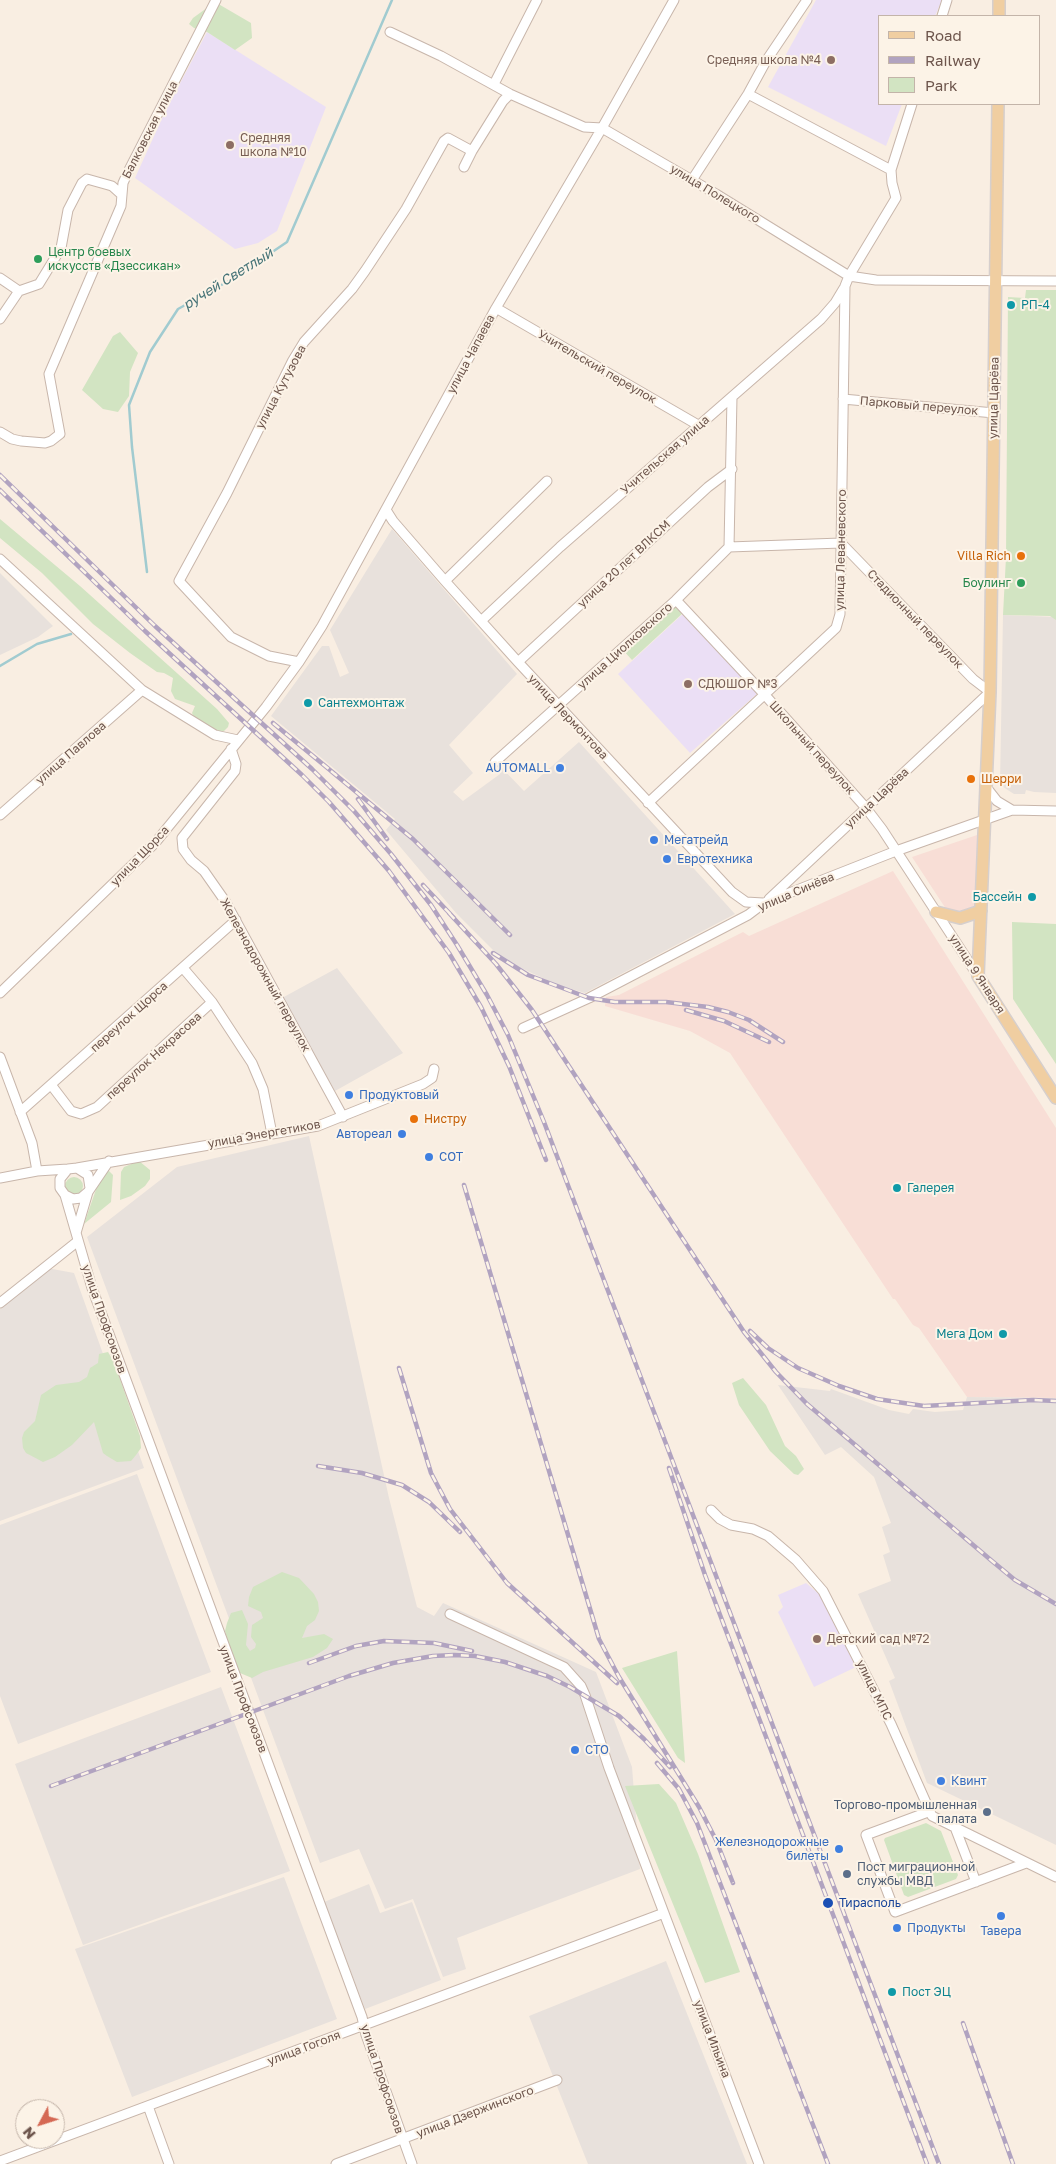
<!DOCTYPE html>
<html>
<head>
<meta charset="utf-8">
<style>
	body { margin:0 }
	#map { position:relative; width:1056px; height:2164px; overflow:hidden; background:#f9eee2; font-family:"Golos Text",sans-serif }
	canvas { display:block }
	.legend { position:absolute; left:878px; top:15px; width:162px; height:90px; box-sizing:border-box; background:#fcf3e7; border:1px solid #c3b4a9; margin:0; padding:6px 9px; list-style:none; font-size:15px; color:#6d554c }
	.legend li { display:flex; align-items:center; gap:10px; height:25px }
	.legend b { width:25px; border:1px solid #c3b4a9 }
	.north { position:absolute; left:15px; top:2099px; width:50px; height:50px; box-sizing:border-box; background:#fcf3e7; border:1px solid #c3b4a9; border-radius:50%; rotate:230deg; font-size:14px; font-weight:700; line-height:20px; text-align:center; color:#6d554c }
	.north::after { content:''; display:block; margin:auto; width:18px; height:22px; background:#d56954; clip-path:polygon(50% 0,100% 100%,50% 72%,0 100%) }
</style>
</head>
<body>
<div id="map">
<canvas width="1056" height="2164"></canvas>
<ul class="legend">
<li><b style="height:6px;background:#f0cea1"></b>Road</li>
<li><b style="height:6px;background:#b1a3c0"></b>Railway</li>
<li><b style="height:14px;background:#d2e4c2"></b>Park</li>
</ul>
<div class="north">N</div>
</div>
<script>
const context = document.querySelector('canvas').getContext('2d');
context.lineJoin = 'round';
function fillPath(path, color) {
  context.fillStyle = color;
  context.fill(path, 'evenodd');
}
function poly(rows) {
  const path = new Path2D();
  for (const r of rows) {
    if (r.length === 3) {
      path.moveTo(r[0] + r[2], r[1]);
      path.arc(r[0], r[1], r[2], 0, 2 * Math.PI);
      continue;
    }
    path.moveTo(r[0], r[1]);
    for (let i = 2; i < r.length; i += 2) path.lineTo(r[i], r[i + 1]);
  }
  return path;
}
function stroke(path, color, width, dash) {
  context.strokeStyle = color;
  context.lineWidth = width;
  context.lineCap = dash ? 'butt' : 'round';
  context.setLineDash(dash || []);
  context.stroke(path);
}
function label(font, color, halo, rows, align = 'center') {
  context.font = font + ' "Golos Text",sans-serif';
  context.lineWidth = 4;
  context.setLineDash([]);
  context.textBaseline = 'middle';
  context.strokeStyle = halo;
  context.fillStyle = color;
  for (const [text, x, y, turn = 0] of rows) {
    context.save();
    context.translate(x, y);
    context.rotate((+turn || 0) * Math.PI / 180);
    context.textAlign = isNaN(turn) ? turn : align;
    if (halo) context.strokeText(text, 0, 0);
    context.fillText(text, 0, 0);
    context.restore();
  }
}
fillPath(poly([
	[980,834,977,909,971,913,948,912,912,857],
	[893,871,1056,1128,1056,1398,967,1397,919,1328,913,1325,895,1299,893,1299,730,1053,690,1031,605,1006,606,997,619,995,743,932,749,936]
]), '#f8ded6');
fillPath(poly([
	[392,529,517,674,449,745,473,773,453,792,463,801,500,774,501,767,524,791,579,742,735,914,585,993,558,985,512,964,496,953,456,913,386,830,395,819,271,716,322,646,329,646,340,677,349,673,330,630],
	[0,573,53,626,38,637,0,655],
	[1003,615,1056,617,1056,793,1034,792,1026,790,1025,794,1014,794,1000,785],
	[337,968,403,1053,335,1091,282,998],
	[309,1136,389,1498,417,1607,434,1616,443,1603,596,1672,632,1767,640,1869,457,1938,466,1969,443,1977,413,1899,385,1909,359,1849,320,1863,87,1237,177,1167],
	[47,1268,74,1273,144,1468,0,1521,0,1309],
	[778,1385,830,1391,831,1389,889,1410,909,1414,913,1409,935,1412,963,1410,967,1397,1056,1398,1056,1845,927,1783,889,1681,895,1678,858,1594,891,1581,883,1555,890,1552,882,1527,891,1523,874,1477,841,1447,825,1455],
	[137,1474,211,1672,18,1744,0,1696,0,1525],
	[221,1687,290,1871,83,1945,15,1764],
	[284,1877,337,2019,132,2097,75,1949],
	[369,1884,380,1913,412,1902,441,1980,365,2009,324,1902],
	[666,1961,747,2164,588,2164,529,2016]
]), '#e8e1dc');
fillPath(poly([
	[816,0,942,0,935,16,880,16,880,104,902,104,886,146,768,87],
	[207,32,326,107,277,231,258,243,235,249,135,178,165,112],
	[686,611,758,693,690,753,618,674],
	[806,1583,819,1594,856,1667,814,1687,778,1612,783,1607,778,1595]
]), '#ebdff5');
fillPath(poly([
	[215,2,251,23,252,38,235,50,207,32,194,28,189,24,193,18],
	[1026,290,1056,290,1056,620,1050,616,1003,615,1006,557,1008,297,1025,298],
	[120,332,138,353,130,372,129,396,118,412,103,409,82,390,113,336],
	[0,519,80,586,217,709,229,723,228,727,224,731,219,732,195,719,192,713,195,706,175,699,171,691,173,678,164,673,157,672,130,653,93,624,42,573,0,538],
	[674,601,684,612,632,660,622,649],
	[1012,922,1056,924,1056,1064,1013,999],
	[139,1161,150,1170,150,1179,145,1186,131,1196,120,1200,121,1172,124,1167],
	[109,1171,113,1175,111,1202,84,1224,100,1178,104,1172],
	[74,1186,9],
	[108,1352,114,1362,140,1436,141,1448,136,1455,131,1461,117,1462,107,1456,103,1453,94,1422,72,1445,55,1457,43,1462,26,1453,23,1448,22,1438,24,1432,35,1421,41,1395,56,1385,79,1382,87,1377,90,1368,98,1363,99,1354],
	[743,1378,766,1405,785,1446,796,1456,804,1469,798,1475,794,1474,770,1451,739,1405,732,1383],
	[282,1572,299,1578,314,1594,318,1602,319,1611,315,1620,307,1626,302,1638,324,1634,333,1639,327,1648,313,1657,263,1672,252,1678,240,1673,234,1664,225,1631,227,1623,231,1613,242,1610,248,1624,246,1645,250,1651,255,1648,256,1644,251,1637,252,1625,263,1618,261,1612,248,1606,249,1597,253,1587],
	[677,1651,685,1763,678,1758,622,1668],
	[659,1784,676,1803,698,1854,740,1972,705,1983,625,1786],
	[926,1823,941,1831,958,1875,956,1879,908,1897,904,1895,884,1840,885,1838]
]), '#d2e4c2');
stroke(poly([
	[147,572,132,447,129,405,150,352,178,309,234,278,287,242,392,0],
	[0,666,37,644,71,634]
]), '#a1cbd0', 2.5);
const minor = poly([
	[942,16,947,0],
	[390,32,441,56,510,94,584,127,602,128,716,194,849,276,876,280,1056,281],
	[494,84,537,0],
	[464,167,472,151],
	[891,170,912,104],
	[692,180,748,94,766,61,807,0],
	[0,278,19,291,39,284,61,248,68,210,82,183,87,179,112,186,122,195],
	[496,308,698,425],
	[0,319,19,291],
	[843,399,994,413],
	[0,432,12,439,21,441,45,443,51,441,60,434,49,374,121,206,123,183,128,172,216,0],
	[386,510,393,521,445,581,518,662,732,892,746,902,763,903],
	[729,547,732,397],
	[729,547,841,543],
	[0,559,142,690,215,735,238,740],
	[445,581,547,481],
	[676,600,764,694,866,808,882,829,978,976],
	[481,621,560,547,821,319,835,303,844,288],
	[299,662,269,656,231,637,179,581,227,493,293,360,304,342,352,289,365,271,406,209,444,141,448,138,472,151,503,101,510,94],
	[518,662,708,487,732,469],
	[231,749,236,764,235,771,182,838,183,849,191,860,204,871,225,901,343,1117],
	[495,762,676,600,729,547],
	[986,787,997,801,1012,810],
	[648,803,836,628,840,614,845,286,849,276,896,198,892,183,891,170,748,94],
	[0,815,142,690],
	[769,899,990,692,973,679,841,543],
	[183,968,212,1002,252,1063,263,1089,272,1134],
	[0,993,155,843,266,707,299,662,322,626,496,308,602,128,674,0],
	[523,1028,589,998,748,915,764,903,896,851,1012,810,1056,811],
	[0,1057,32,1143,37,1171],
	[52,1086,71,1111,81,1114,97,1107,212,1002],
	[20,1112,236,920],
	[77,1168,318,1126,423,1084,432,1078,434,1069],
	[0,1178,37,1171,68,1169],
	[90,1188,88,1175,77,1168,68,1169,60,1179,60,1188,65,1195,73,1199,81,1198,88,1192,109,1161],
	[65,1195,92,1288,362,2017,366,2035,412,2164],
	[76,1233,88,1192],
	[0,1303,78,1241],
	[711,1510,720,1519,731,1525,753,1529,768,1536,796,1560,823,1591,891,1724,932,1816,1056,1877],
	[450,1614,564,1667,581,1686,585,1695,609,1768,759,2164],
	[928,1812,866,1835,895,1912,1026,1863],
	[956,1830,976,1882],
	[148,2106,169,2164],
	[0,2161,664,1913],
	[336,2164,557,2080]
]);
const major = poly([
	[999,16,999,0],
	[998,104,990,692,978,976,1056,1098],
	[936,912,960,918,981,911]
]);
stroke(minor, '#c8b6ab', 11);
stroke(major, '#d6cfcd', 14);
stroke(minor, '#fff', 9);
stroke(major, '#f0cea1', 11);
const rail = poly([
	[0,475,155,626,312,769,354,811,391,854,431,905,457,945,487,995,508,1035,544,1122,939,2164],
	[0,490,145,631,302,775,329,802,389,871,449,953,481,1007,509,1066,546,1160],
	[273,723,336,775],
	[331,771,413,839,510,935],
	[358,799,387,839],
	[423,885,454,918],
	[449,913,496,964,532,1010,744,1332,776,1372,807,1404,992,1561,1015,1580,1056,1604],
	[493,953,528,975,589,998,615,1002,666,1002,708,1007,728,1012,749,1020,783,1042],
	[686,1010,724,1021,769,1042],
	[464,1185,599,1639,619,1677,699,1807,716,1840,733,1883],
	[750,1331,768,1348,798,1368,839,1386,877,1399,924,1406,1033,1400,1056,1401],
	[399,1368,431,1473,450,1509,507,1583,617,1683],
	[318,1466,362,1473,402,1485,429,1502,460,1532],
	[669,1468,705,1575,927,2164],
	[309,1663,356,1646,384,1641,434,1643,472,1651],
	[657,1763,679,1789,697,1823,828,2164],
	[51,1786,349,1676,393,1663,433,1656,454,1655,475,1656,505,1662,547,1676,570,1687,619,1716,644,1739,670,1767],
	[963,2023,1013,2164]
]);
stroke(rail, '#b1a3c0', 4.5);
stroke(rail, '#fcf3e7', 2.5, [8]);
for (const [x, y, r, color] of [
	[831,60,5,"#8d6e63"],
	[230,145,5,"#8d6e63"],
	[38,259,5,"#2e9e5b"],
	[1011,305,5,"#0f9aa8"],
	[1021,556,5,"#e8710a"],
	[1021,583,5,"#2e9e5b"],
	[688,684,5,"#8d6e63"],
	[308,703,5,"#0f9aa8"],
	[560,768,5,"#3f7fe0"],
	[971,779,5,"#e8710a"],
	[654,840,5,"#3f7fe0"],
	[667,859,5,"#3f7fe0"],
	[1032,897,5,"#0f9aa8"],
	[349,1095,5,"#3f7fe0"],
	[414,1119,5,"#e8710a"],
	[402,1134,5,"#3f7fe0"],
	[429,1157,5,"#3f7fe0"],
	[897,1188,5,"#0f9aa8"],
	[1003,1334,5,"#0f9aa8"],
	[817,1639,5,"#8d6e63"],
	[575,1750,5,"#3f7fe0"],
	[941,1781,5,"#3f7fe0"],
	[987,1812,5,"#5c6f8a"],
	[839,1849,5,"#3f7fe0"],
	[847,1874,5,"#5c6f8a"],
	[828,1903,6,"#1a4fb4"],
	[1001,1916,5,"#3f7fe0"],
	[897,1928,5,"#3f7fe0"],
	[892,1992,5,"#0f9aa8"]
]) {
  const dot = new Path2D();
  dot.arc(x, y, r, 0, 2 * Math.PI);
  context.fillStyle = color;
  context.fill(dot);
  stroke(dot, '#fcf3e7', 2);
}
label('12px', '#785e54', '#fcf3e7', [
	["Средняя школа №4",821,60,"right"],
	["Средняя",240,138],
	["школа №10",240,152],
	["СДЮШОР №3",698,684],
	["Детский сад №72",827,1639]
], 'left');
label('12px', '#6d554c', '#fcf3e7', [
	["Балковская улица",150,130,-63],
	["улица Полецкого",715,194,31],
	["улица Чапаева",471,354,-62],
	["Учительский переулок",597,367,30],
	["улица Кутузова",281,387,-62],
	["улица Царёва",994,398,-89],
	["Парковый переулок",919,406,5],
	["Учительская улица",665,455,-41],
	["улица Леваневского",841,550,-89],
	["улица 20 лет ВЛКСМ",624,564,-43],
	["Стадионный переулок",915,619,46],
	["улица Циолковского",625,646,-42],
	["улица Лермонтова",568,717,47],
	["Школьный переулок",812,748,48],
	["улица Павлова",71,753,-41],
	["улица Царёва",877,798,-43],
	["улица Щорса",140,856,-46],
	["улица Синёва",796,892,-23],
	["улица 9 Января",977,974,57],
	["Железнодорожный переулок",265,975,61],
	["переулок Щорса",129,1017,-42],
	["переулок Некрасова",154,1056,-42],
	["улица Энергетиков",264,1134,-10],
	["улица Профсоюзов",104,1319,71],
	["улица МПС",874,1690,64],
	["улица Профсоюзов",243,1699,69],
	["улица Ильина",712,2039,69],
	["улица Гоголя",304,2048,-21],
	["улица Профсоюзов",382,2079,72],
	["улица Дзержинского",475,2112,-21]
]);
label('12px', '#27864d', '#fcf3e7', [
	["Центр боевых",48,252],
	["искусств «Дзессикан»",48,266],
	["Боулинг",1011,583,"right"]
], 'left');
label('12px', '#0d838f', '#fcf3e7', [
	["РП-4",1021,305],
	["Сантехмонтаж",318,703],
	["Бассейн",1022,897,"right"],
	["Галерея",907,1188],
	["Мега Дом",993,1334,"right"],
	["Пост ЭЦ",902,1992]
], 'left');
label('12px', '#c56008', '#fcf3e7', [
	["Villa Rich",1011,556,"right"],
	["Шерри",981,779],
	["Нистру",424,1119]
], 'left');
label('12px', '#366cbe', '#fcf3e7', [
	["AUTOMALL",550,768,"right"],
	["Мегатрейд",664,840],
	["Евротехника",677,859],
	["Продуктовый",359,1095],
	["Автореал",392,1134,"right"],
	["СОТ",439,1157],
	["СТО",585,1750],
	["Квинт",951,1781],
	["Железнодорожные",829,1842,"right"],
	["билеты",829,1856,"right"],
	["Продукты",907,1928],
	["Тавера",1001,1931,"center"]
], 'left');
label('12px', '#4e5e75', '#fcf3e7', [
	["Торгово-промышленная",977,1805],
	["палата",977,1819],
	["Пост миграционной",857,1867,"left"],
	["службы МВД",857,1881,"left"]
], 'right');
label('12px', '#164399', '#fcf3e7', [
	["Тирасполь",839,1903]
], 'left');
label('italic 14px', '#457377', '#fcf3e7', [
	["ручей Светлый",228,279,-32]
]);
</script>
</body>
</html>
